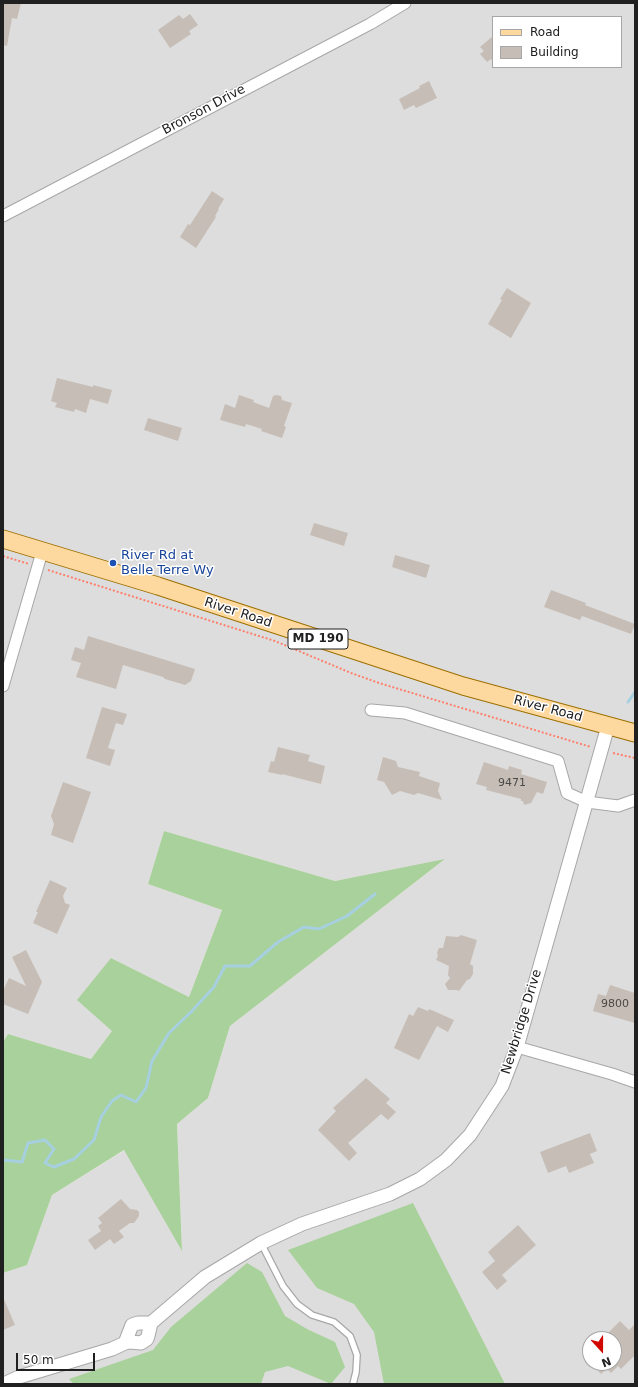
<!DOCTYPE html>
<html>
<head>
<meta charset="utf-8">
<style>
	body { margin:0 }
	#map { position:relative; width:638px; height:1387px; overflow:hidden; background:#f1eee7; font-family:"DejaVu Sans",sans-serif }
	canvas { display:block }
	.frame { position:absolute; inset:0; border:4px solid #202020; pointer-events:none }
	.legend { position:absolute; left:492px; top:16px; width:130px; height:52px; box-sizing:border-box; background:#fff; border:1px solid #a6a6a6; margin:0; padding:5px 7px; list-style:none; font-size:12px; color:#202020 }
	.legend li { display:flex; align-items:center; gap:8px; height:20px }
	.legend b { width:20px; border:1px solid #a6a6a6 }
	.north { position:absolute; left:582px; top:1331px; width:40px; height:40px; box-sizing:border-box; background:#fff; border:1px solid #a6a6a6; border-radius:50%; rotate:159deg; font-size:11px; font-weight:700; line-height:16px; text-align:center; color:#202020 }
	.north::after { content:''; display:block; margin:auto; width:14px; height:18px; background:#d10800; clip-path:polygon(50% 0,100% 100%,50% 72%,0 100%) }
	.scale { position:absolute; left:16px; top:1353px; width:79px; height:18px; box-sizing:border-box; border:2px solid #202020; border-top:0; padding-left:5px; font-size:12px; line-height:14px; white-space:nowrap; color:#202020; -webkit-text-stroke:3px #fff; paint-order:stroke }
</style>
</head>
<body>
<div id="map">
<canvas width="638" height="1387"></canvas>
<div class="frame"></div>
<ul class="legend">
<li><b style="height:5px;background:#fed99f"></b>Road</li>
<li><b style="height:11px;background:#c6beb6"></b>Building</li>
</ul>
<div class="north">N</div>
<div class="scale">50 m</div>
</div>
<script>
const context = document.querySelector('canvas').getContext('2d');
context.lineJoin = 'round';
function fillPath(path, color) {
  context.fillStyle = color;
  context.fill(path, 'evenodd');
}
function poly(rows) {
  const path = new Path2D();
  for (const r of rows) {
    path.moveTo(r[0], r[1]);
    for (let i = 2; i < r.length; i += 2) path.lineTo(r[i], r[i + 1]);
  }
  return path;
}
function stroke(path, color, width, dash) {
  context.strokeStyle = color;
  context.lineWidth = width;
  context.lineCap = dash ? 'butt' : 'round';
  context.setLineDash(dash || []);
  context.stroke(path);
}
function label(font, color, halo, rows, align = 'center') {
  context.font = font + ' "DejaVu Sans",sans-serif';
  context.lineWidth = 3;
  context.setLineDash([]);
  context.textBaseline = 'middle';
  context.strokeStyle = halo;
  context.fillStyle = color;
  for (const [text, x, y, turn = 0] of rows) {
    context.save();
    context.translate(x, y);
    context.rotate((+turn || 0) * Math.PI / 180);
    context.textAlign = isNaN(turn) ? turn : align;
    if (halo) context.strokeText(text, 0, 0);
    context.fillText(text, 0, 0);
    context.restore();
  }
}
fillPath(poly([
	[3,3,635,3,635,1384,3,1384,3,1273,27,1265,52,1195,125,1150,182,1250,177,1124,208,1098,230,1026,444,860,335,881,164,831,148,884,222,910,189,997,111,958,112,1031,91,1059,8,1034,3,1042],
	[493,17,621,17,621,67,493,67],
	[590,1339,614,1339,614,1363,590,1363]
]), '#dedddd');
fillPath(poly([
	[164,831,335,881,445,859,230,1026,208,1098,177,1124,182,1251,124,1150,52,1195,27,1265,3,1273,3,1042,8,1034,91,1059,112,1031,77,1000,111,958,189,997,222,910,148,884],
	[413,1203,505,1384,384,1384,374,1332,354,1304,317,1288,288,1250],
	[247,1263,262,1272,285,1316,307,1329,335,1342,345,1367,331,1384,288,1366,265,1372,261,1384,74,1384,69,1379,153,1350,171,1327]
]), '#a9d19b');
stroke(poly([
	[628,702,635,692],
	[3,1160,22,1162,28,1143,45,1140,54,1149,45,1163,54,1167,74,1159,94,1140,101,1117,112,1101,121,1095,136,1102,146,1088,152,1061,169,1033,191,1012,214,987,225,966,250,966,278,942,304,927,319,929,347,916,375,894]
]), '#a6d0df', 3);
fillPath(poly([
	[4,3,21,3,17,19,12,18,7,46,3,45,3,11],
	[190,14,198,25,189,31,191,34,170,48,158,30,179,15,183,19],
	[493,36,493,62,491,59,487,62,480,54,484,51,480,47],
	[429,81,437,98,416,108,414,105,404,110,399,99,420,88,419,86],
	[212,191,224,199,218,209,219,209,215,216,216,217,196,248,180,237,188,224,190,225],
	[507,288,531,303,511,338,488,324,502,300,500,299],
	[57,378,93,387,93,385,112,390,108,404,90,399,86,413,75,409,74,412,55,407,57,403,51,401],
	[239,395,254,400,253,402,269,408,273,396,276,395,281,396,282,400,292,403,284,426,286,427,282,438,261,431,262,429,246,424,245,427,220,420,225,404,235,408],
	[148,418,182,428,178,441,144,430],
	[314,523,348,533,344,546,310,535],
	[395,555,430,565,426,578,392,567],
	[551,590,586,603,585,605,635,624,631,634,582,616,580,620,544,607],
	[88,636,195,669,191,681,185,685,165,679,163,677,123,665,116,689,76,677,81,663,71,660,75,647,84,650],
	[102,707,127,714,123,725,116,723,108,748,115,750,110,766,86,758],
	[278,747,310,755,308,761,325,766,321,784,282,774,282,775,268,772,271,761,274,762],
	[383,757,396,761,398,767,420,772,419,776,440,783,438,791,442,800,418,793,414,795,400,791,392,795,384,782,377,780],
	[484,762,508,770,509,766,522,770,521,774,547,782,543,794,537,792,531,803,524,805,523,801,521,801,521,799,486,790,487,787,476,784],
	[63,782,91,792,73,843,51,835,54,824,51,816],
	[50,880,67,888,63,896,65,903,70,905,57,934,33,923,38,912,36,912],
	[461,935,477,940,470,964,473,966,473,974,470,979,467,980,459,991,457,990,448,990,445,984,450,978,448,975,449,966,436,960,438,956,437,953,439,948,443,948,446,936,458,937],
	[26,950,42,982,28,1014,3,1004,3,991,9,978,26,986,12,957],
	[610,985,635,993,635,1023,593,1011,598,994,606,996],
	[418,1007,428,1011,429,1009,454,1020,448,1032,437,1026,419,1060,394,1048,409,1014,413,1016],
	[366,1078,390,1099,386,1103,396,1112,388,1120,381,1114,348,1143,357,1153,349,1161,318,1130,336,1111,333,1108],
	[590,1133,597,1151,590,1154,594,1163,569,1173,566,1166,548,1173,540,1152],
	[121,1199,130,1209,137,1210,139,1212,139,1216,134,1223,130,1223,119,1231,124,1237,114,1244,110,1239,95,1250,88,1240,101,1231,98,1226,102,1223,98,1218],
	[518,1225,536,1245,502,1275,507,1281,497,1290,482,1272,495,1261,488,1252],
	[3,1297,15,1325,3,1330],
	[620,1321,629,1330,635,1324,635,1355,621,1369,618,1366,611,1373,607,1369,601,1374,591,1363,614,1363,614,1339,602,1339]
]), '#c6beb6');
const service = poly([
	[261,1243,283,1286,297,1304,312,1315,334,1322,350,1336,357,1355,356,1372,353,1384]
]);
const minor = poly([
	[3,216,370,24,405,3],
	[3,686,42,552],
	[371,710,405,713,558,761,567,793,587,802,618,806,635,800],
	[517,1047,612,1074,635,1082]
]);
const tertiary = poly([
	[125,1343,132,1325,138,1323,151,1323,205,1277,261,1243,302,1224,390,1194,420,1179,446,1160,470,1135,502,1086,517,1047,608,726],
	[4,1384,19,1377,112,1349,125,1343,130,1342,141,1343,147,1339,148,1336,151,1323]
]);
const primary = poly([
	[3,539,158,586,463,686,635,733]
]);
stroke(service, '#a7a7a7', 8);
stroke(minor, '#a7a7a7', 13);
stroke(tertiary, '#a7a7a7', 15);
stroke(primary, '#9d6f00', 19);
stroke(poly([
	[3,556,29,564],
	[48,570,275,641,351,673,379,683,591,747],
	[613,753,635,758]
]), '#fd806c', 2, [2, 2]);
stroke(service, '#fff', 5.5);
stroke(minor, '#fff', 11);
stroke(tertiary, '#fff', 13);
stroke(primary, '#fed99f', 17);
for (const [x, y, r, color] of [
	[113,563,4,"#1a4fb4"]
]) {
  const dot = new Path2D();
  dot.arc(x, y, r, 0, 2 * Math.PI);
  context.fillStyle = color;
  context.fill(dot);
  stroke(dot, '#fff', 1.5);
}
label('11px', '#4a4846', null, [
	["9471",512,783],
	["9800",615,1004]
]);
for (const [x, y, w] of [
	[318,639,60]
]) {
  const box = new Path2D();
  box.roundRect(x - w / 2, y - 10, w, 20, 3);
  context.fillStyle = '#fff';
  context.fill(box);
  stroke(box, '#202020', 1);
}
label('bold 12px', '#202020', null, [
	["MD 190",318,639]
]);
label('13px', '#202020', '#fff', [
	["Bronson Drive",204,110,-28],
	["River Road",238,613,18],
	["River Road",548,709,15],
	["Newbridge Drive",522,1022,-73]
]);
label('13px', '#164399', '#fff', [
	["River Rd at",121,556],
	["Belle Terre Wy",121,571]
], 'left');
</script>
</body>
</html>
